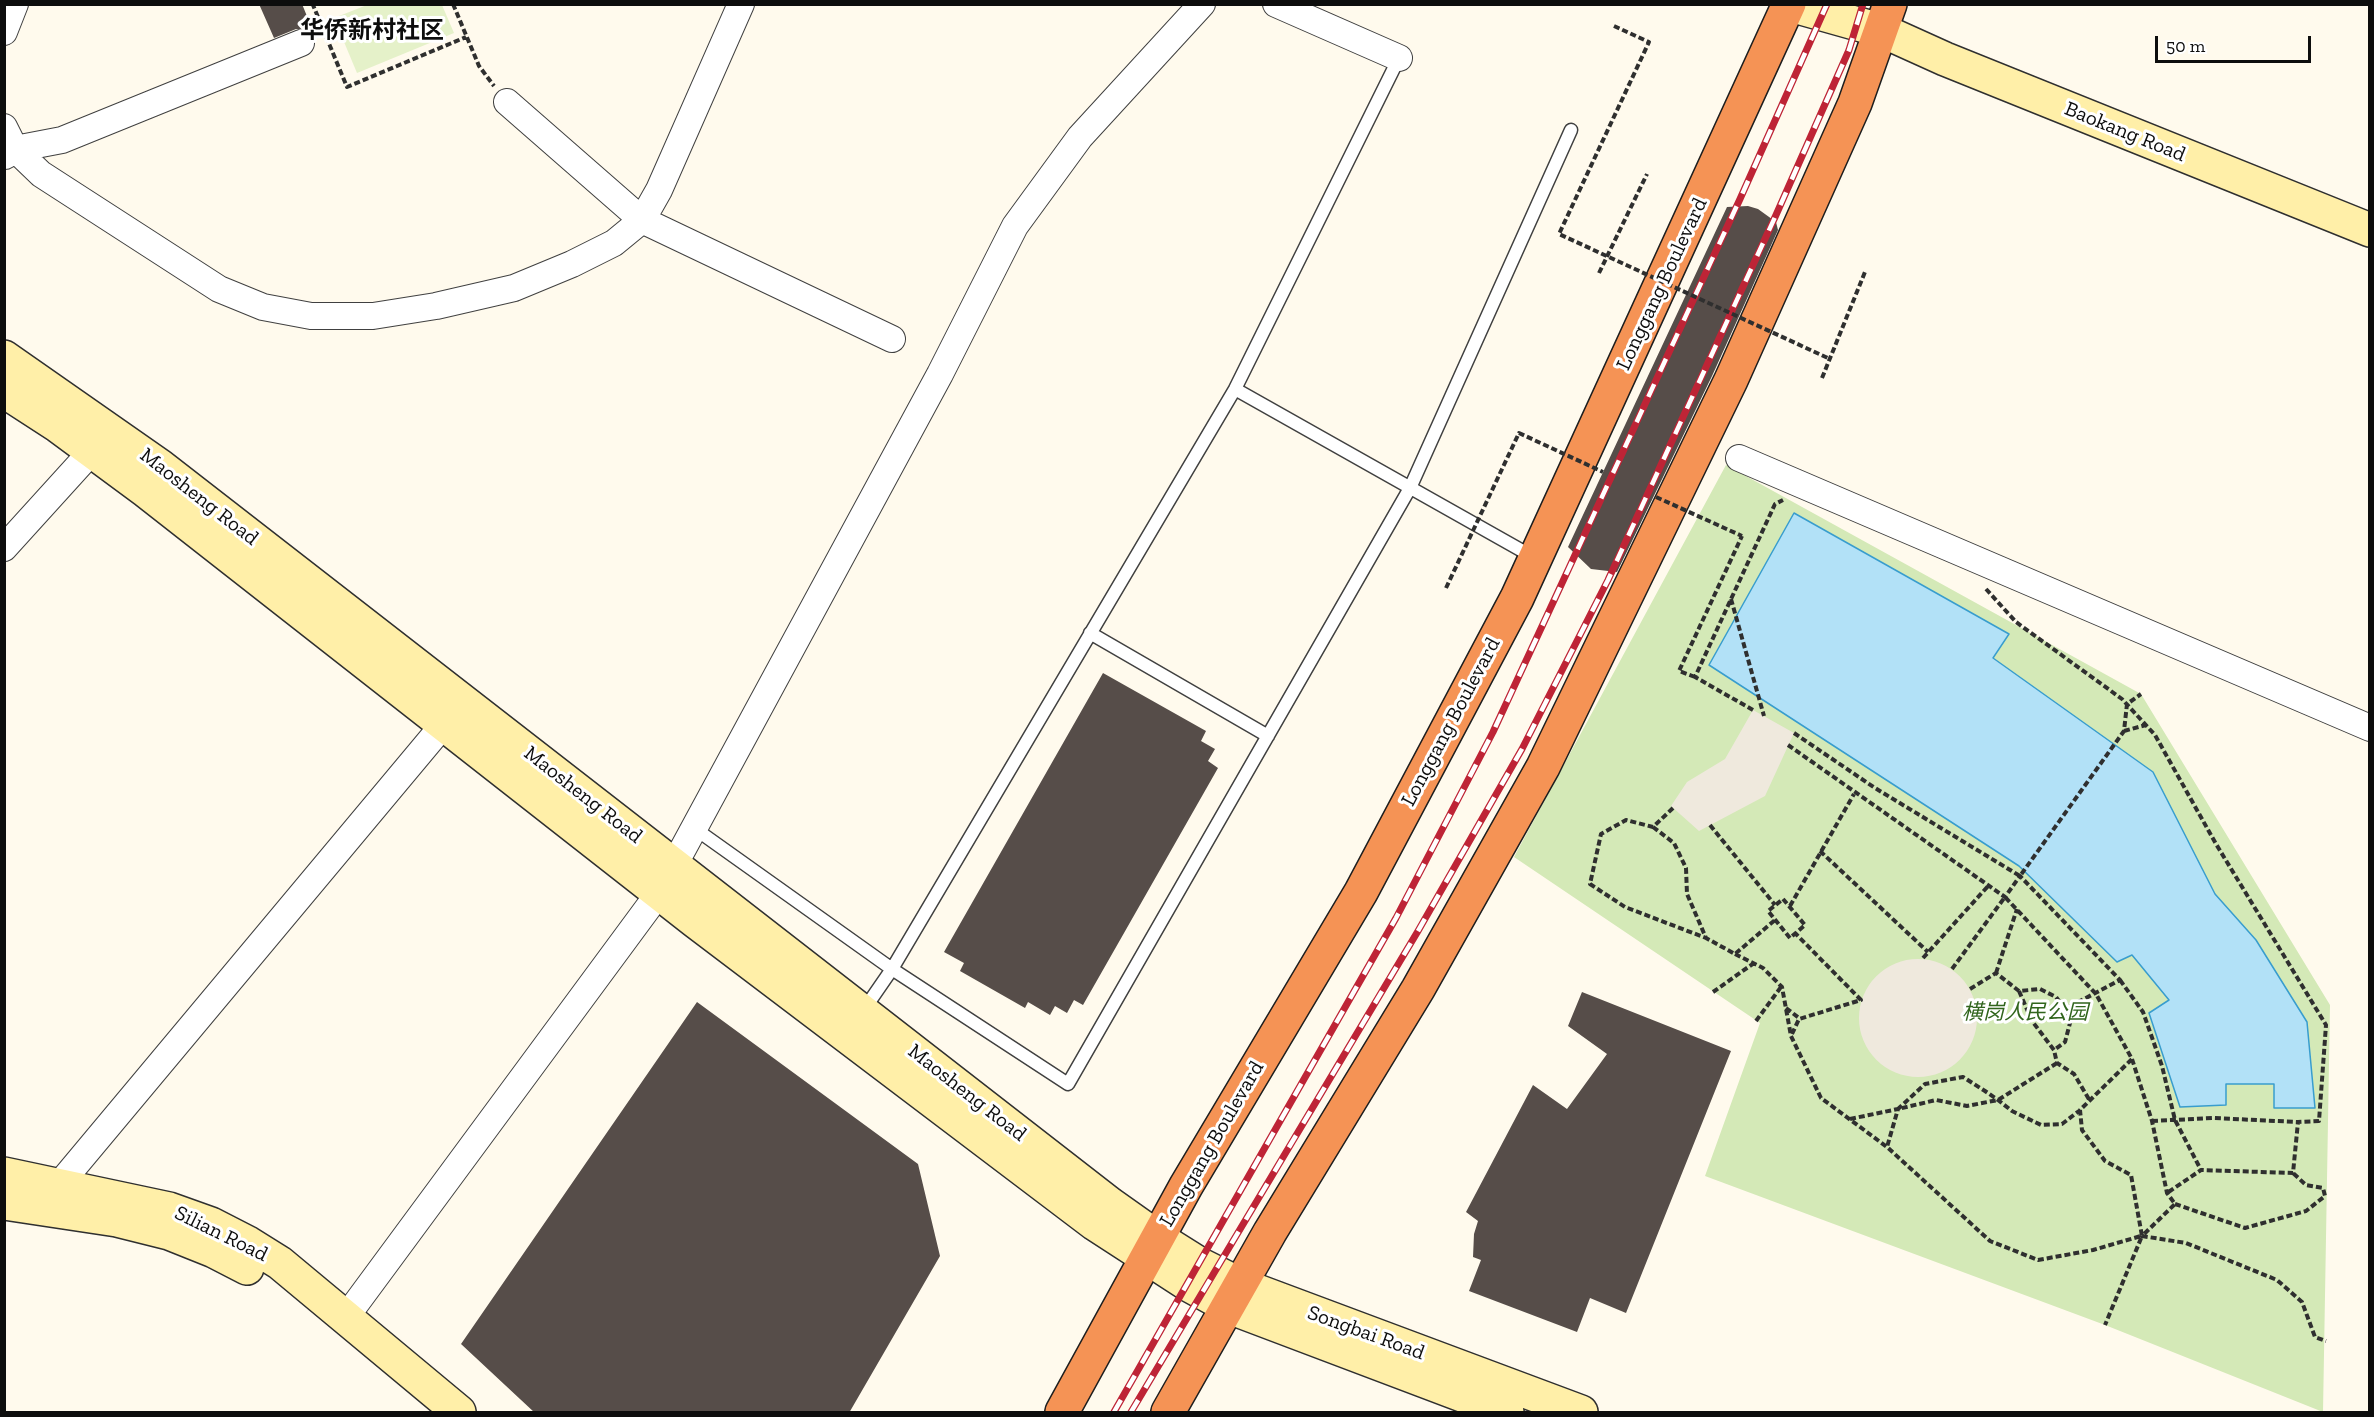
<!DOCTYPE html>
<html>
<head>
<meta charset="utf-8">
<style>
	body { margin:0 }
	#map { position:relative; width:2374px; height:1417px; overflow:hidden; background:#fffaed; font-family:"Zilla Slab",serif }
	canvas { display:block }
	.frame { position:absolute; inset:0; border:6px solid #0d0d0d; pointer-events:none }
	.scale { position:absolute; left:2155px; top:36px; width:156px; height:27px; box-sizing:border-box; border:3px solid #0d0d0d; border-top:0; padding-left:8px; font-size:18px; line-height:21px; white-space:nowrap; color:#0d0d0d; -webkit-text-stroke:4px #fff; paint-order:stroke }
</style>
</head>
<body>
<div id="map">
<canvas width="2374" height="1417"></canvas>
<div class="frame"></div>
<div class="scale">50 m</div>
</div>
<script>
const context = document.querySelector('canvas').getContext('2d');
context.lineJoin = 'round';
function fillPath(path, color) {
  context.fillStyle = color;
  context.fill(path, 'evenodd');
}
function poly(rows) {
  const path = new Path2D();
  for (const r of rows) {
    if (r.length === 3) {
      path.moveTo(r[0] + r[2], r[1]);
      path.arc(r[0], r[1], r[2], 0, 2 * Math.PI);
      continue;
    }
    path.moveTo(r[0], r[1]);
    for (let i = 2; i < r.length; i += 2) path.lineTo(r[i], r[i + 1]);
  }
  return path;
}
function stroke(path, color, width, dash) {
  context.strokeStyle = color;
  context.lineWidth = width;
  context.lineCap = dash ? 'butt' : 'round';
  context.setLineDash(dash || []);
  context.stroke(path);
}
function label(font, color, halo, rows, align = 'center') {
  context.font = font + ' "Zilla Slab","Noto Sans SC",serif';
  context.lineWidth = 6;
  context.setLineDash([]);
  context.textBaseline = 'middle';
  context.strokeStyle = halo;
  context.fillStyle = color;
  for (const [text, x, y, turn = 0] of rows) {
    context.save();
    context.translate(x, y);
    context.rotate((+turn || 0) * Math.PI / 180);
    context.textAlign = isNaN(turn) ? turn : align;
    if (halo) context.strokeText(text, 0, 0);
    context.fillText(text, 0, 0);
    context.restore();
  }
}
fillPath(poly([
	[1726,465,2141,694,2330,1005,2323,1412,2105,1325,1705,1176,1760,1023,1514,857]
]), '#d4e9b7');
fillPath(poly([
	[367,5,442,5,454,33,357,73,334,18]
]), '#e5f1c9');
fillPath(poly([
	[1753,710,1794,733,1765,796,1699,831,1671,806,1687,782,1725,759],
	[1918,1018,59]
]), '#efe9dd');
const water = poly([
	[1794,513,2009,634,1993,658,2153,772,2215,894,2256,940,2307,1022,2315,1108,2274,1108,2274,1084,2226,1084,2226,1105,2180,1107,2149,1013,2169,1000,2132,955,2117,962,2019,866,1709,665,1794,513]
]);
fillPath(water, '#b2e1f7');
stroke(water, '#389dce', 1.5);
fillPath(poly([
	[259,4,302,4,313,31,296,29,274,38],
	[1748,206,1758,209,1776,222,1778,230,1712,376,1617,572,1591,569,1568,547,1727,207],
	[1103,673,1206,731,1201,741,1215,749,1208,761,1218,768,1083,1005,1074,1000,1067,1013,1055,1006,1050,1015,1028,1002,1025,1008,960,971,964,963,944,952],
	[1582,992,1731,1051,1626,1313,1590,1298,1577,1332,1469,1291,1481,1260,1473,1257,1474,1234,1478,1221,1466,1212,1533,1085,1567,1109,1607,1054,1568,1026],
	[697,1002,918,1164,940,1256,849,1413,535,1413,461,1344]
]), '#564d49');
const lane = poly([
	[1235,389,1535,558],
	[1090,633,1268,736],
	[694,828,892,969,1068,1084,1410,488,1571,130],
	[863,1011,892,969,1235,389,1399,58]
]);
const street = poly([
	[1276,4,1399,58],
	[4,32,15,4],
	[507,102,642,220,892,339],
	[4,127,15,149,41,174,219,289,263,307,311,316,373,316,436,306,514,288,572,264,614,243,642,220,659,190,741,4],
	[5,156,15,149,62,140,301,43],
	[1739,458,2370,728],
	[4,548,92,451],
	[48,1198,444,724],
	[346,1317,659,893,940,374,1015,226,1080,137,1202,4]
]);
const secondary = poly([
	[1787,4,1883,31,1945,59,2370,230],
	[4,357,160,466,1110,1204,1158,1238,1201,1265,1241,1285,1581,1412],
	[4,391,58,426,146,491,695,921,1095,1224,1189,1285,1229,1307,1507,1412],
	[4,1174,169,1209,211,1224,248,1243,280,1263,459,1412],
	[4,1203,117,1220,169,1233,214,1251,247,1268]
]);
const highway = poly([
	[1062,1412,1186,1186,1361,892,1517,598,1789,4],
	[1168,1412,1270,1232,1418,989,1543,767,1731,380,1855,103,1890,4]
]);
stroke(lane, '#404040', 15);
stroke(street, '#404040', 28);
stroke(secondary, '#2f2f2f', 36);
stroke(highway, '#1e1e1e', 36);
stroke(poly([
	[315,4,313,5,347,87,466,37],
	[453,4,479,66,494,86],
	[1599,273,1647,174],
	[1822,378,1865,272],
	[1986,589,2016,622,2122,699,2155,735,2216,844,2326,1025,2319,1121,2298,1122,2293,1173,2201,1170,2167,1193],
	[1731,599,1764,716],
	[1695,677,1679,671,1742,536],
	[1753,710,1695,677,1775,504,1783,500],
	[2124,731,2146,725],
	[1794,733,1875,788,2020,876,2124,731,2127,704,2141,694],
	[1788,745,2005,897,2020,876,2120,980,2065,1009],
	[1673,808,1653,827,1626,820,1601,834,1590,884,1625,907,1706,938],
	[1710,825,1775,905],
	[1653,827,1674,843,1686,868,1687,894,1706,938,1735,954,1775,920],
	[1820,851,1928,952],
	[1783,899,1805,925,1790,938,1768,911,1783,899],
	[1790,906,1854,794],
	[1735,954,1763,968,1782,987,1791,1036,1821,1098,1887,1147,1990,1241,2038,1260,2093,1250,2141,1236],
	[1923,958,1989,885],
	[1952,969,2005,897,2096,994,2132,1059,2080,1110,2082,1130,2105,1161,2131,1175,2142,1236,2105,1325],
	[1996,973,2017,909],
	[2120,980,2143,1012,2162,1066,2175,1120,2201,1170],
	[1970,989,1996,973,2019,991,2040,989,2056,997,2065,1009,2070,1023,2065,1042,2054,1050],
	[2019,991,2032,1021,2054,1050,2057,1063,2074,1074,2090,1101],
	[1713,992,1754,963],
	[1786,1008,1799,1018],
	[1756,1021,1781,987],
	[1792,1034,1799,1019,1861,1000,1795,933],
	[2132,1059,2152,1121,2167,1193,2175,1204,2142,1236,2186,1243,2277,1280,2302,1302,2315,1337,2326,1341],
	[2057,1063,1998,1100,1967,1106,1936,1100,1898,1109,1925,1084,1963,1077,1985,1091,1998,1100,2012,1111,2041,1125,2062,1124,2079,1111],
	[1850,1119,1898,1109,1887,1147],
	[2152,1121,2213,1118,2298,1122],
	[2175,1204,2245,1228,2306,1211,2325,1196,2323,1188,2306,1185,2293,1173]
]), '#2f2f2f', 4, [6, 3]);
stroke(lane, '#fff', 12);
stroke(street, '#fff', 26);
stroke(secondary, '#ffefa8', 33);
stroke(highway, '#f59355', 33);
const rail = poly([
	[1114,1412,1396,918,1493,732,1740,199,1827,4],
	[1131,1412,1418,931,1522,749,1608,580,1776,215,1849,50,1863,4]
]);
stroke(rail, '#be2436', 7);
stroke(rail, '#fff', 4.5, [14]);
stroke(poly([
	[1614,26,1649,42,1559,234,1830,359],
	[1656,497,1742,536],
	[1446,588,1519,433,1603,472]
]), '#2f2f2f', 4, [6, 3]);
label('21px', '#0d0d0d', '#fff', [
	["Baokang Road",2125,132,22],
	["Longgang Boulevard",1662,284,-65],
	["Maosheng Road",199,497,38],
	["Longgang Boulevard",1451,722,-62],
	["Maosheng Road",583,795,38],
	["Maosheng Road",967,1093,38],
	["Longgang Boulevard",1212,1144,-60],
	["Silian Road",221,1234,26],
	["Songbai Road",1366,1333,20]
]);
label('italic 21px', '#31651d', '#fff', [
	["横岗人民公园",2025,1013]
]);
label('bold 24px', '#0d0d0d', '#fff', [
	["华侨新村社区",372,31]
]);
</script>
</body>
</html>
